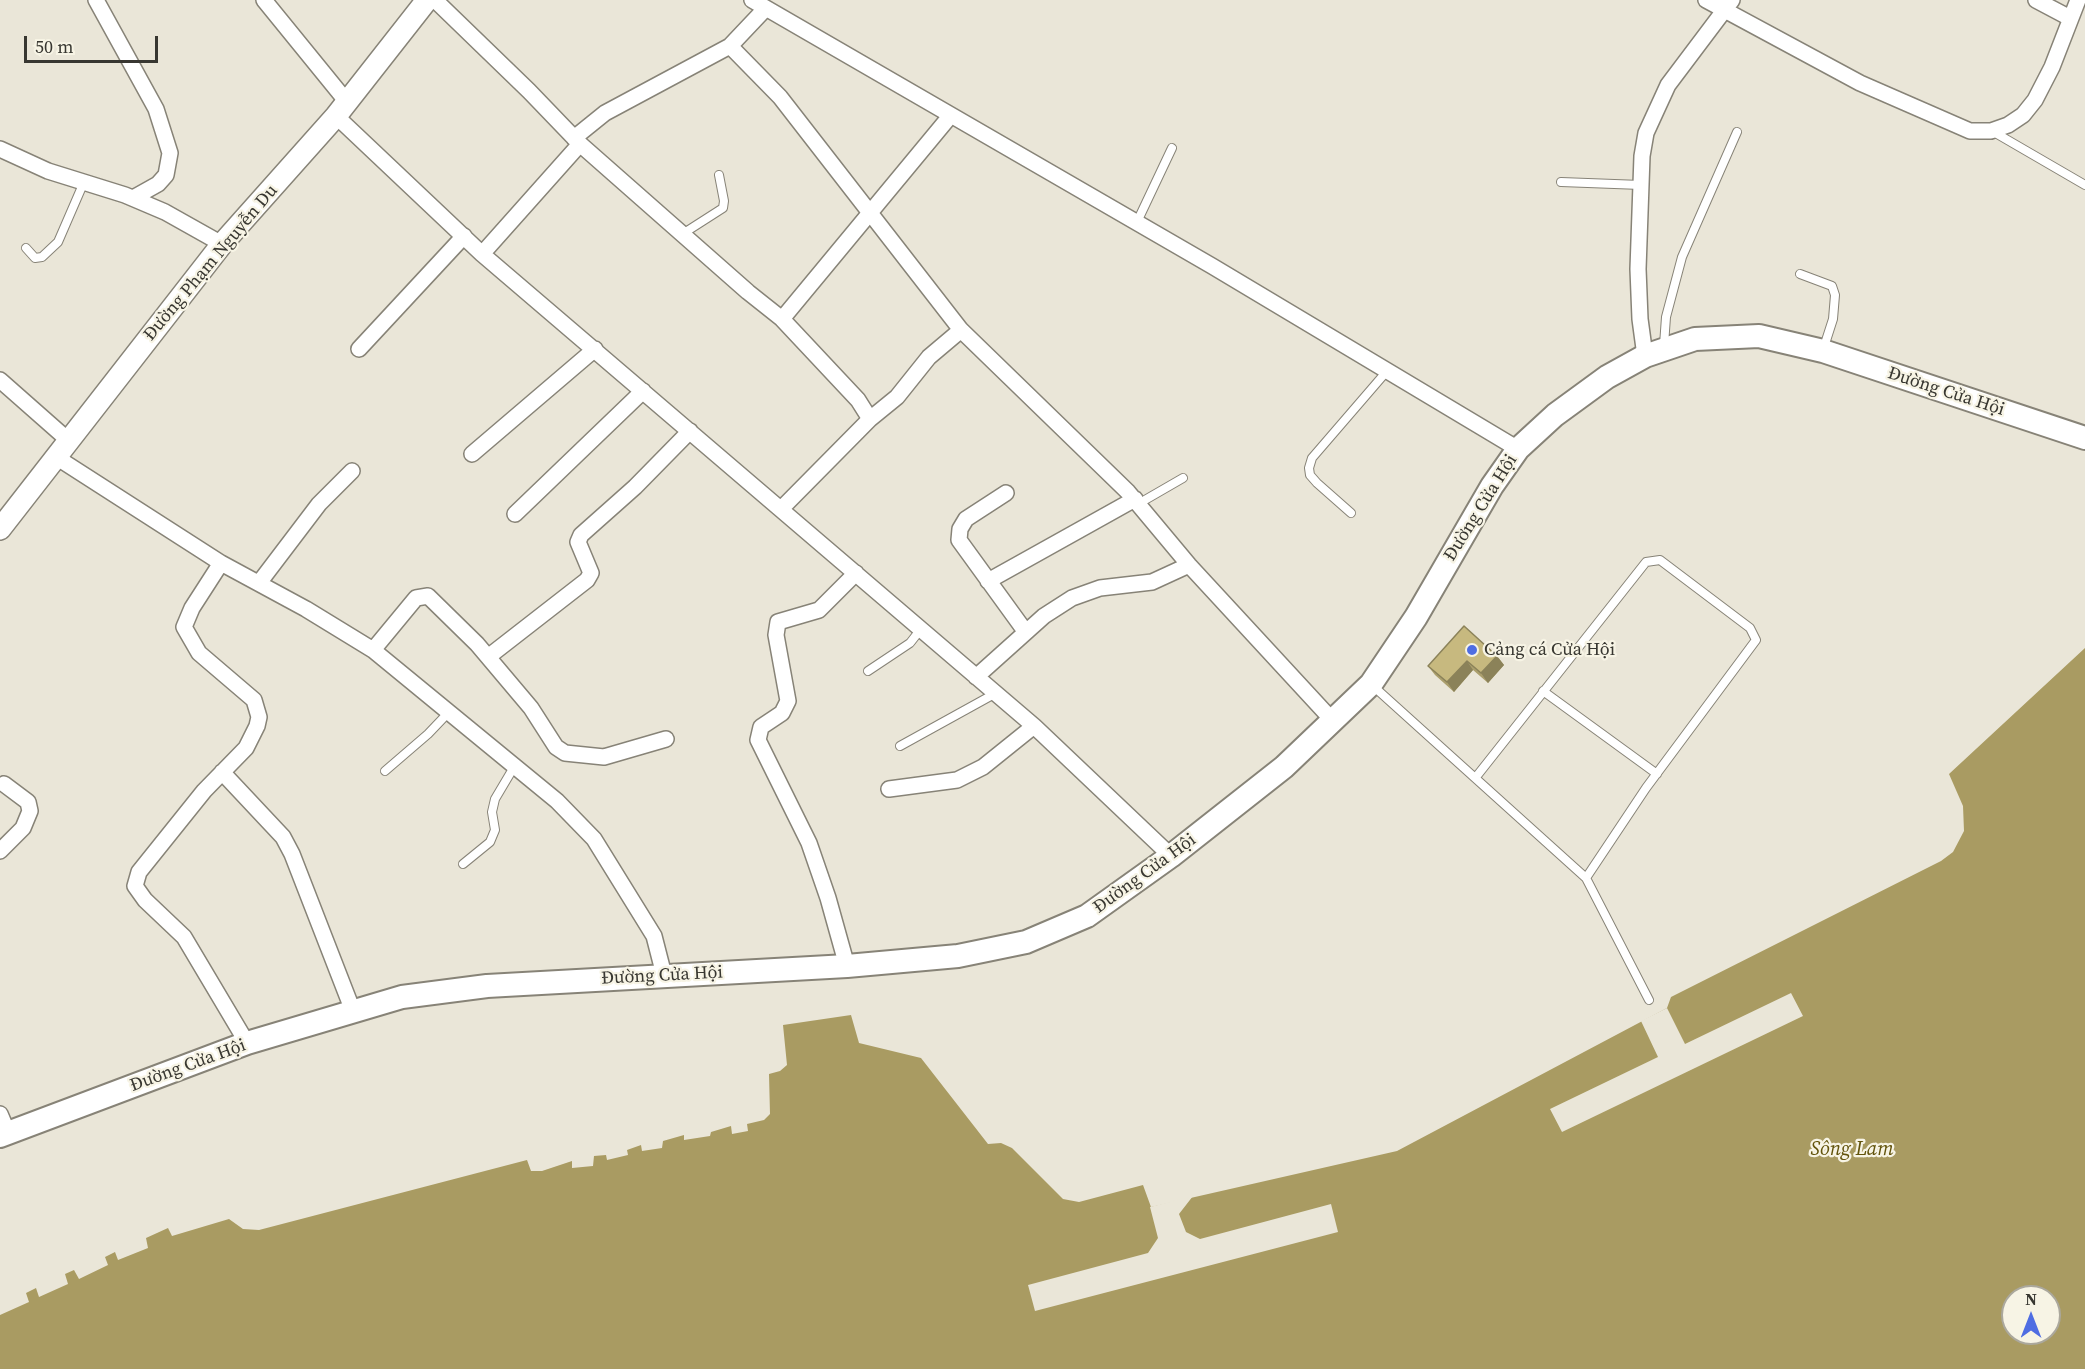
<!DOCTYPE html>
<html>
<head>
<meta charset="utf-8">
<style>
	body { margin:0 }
	#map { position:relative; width:2085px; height:1369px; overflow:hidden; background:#eae6d8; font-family:"Source Serif 4",serif }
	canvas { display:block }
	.north { position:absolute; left:2001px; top:1285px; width:60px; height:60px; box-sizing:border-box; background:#f7f4e5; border:2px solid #aba89d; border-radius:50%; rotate:0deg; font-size:16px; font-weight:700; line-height:24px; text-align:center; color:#383731 }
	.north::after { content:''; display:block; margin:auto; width:21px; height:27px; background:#4f6de2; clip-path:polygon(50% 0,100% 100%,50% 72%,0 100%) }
	.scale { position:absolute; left:24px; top:36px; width:134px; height:27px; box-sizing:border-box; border:3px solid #383731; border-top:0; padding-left:8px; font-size:18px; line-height:21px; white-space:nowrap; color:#383731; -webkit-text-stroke:4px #f7f4e5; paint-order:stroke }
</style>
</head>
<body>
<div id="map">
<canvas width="2085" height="1369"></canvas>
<div class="north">N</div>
<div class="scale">50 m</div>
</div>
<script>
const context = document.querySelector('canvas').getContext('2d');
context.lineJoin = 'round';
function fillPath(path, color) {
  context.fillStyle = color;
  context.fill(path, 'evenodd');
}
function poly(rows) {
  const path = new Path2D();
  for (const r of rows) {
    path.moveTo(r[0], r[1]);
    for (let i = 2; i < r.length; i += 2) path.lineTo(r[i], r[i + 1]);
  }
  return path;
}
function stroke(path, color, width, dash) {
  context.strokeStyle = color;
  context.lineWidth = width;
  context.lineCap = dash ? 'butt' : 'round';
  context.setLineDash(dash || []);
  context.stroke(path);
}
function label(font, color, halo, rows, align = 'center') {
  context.font = font + ' "Source Serif 4",serif';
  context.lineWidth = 4.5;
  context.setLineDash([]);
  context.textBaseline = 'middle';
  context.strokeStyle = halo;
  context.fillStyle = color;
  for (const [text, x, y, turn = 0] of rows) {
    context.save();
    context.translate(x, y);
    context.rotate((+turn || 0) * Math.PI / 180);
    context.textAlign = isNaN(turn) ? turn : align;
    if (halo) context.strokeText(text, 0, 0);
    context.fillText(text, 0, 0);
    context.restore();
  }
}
fillPath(poly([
	[2085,648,2085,1369,0,1369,0,1315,29,1302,26,1293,36,1288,39,1297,68,1284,65,1274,74,1270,79,1279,108,1265,105,1257,115,1252,118,1260,148,1248,146,1238,168,1228,172,1236,229,1219,243,1229,259,1230,527,1160,531,1171,542,1171,572,1161,572,1168,593,1166,594,1156,606,1155,607,1160,628,1155,627,1150,641,1145,642,1151,662,1148,663,1141,684,1135,684,1140,710,1136,711,1132,731,1126,732,1134,748,1131,747,1124,764,1120,770,1114,769,1074,780,1071,787,1065,783,1025,851,1015,859,1043,921,1058,988,1144,1001,1143,1012,1148,1063,1199,1079,1202,1143,1185,1151,1207,1397,1151,1667,1008,1671,997,1941,861,1953,852,1964,831,1963,806,1949,774],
	[2013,1297,2049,1297,2049,1333,2013,1333]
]), '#a99b62');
fillPath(poly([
	[1791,993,1803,1016,1562,1132,1550,1109,1658,1057,1641,1021,1667,1008,1685,1044],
	[1193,1196,1179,1214,1186,1232,1200,1239,1331,1204,1338,1232,1035,1311,1028,1285,1148,1253,1158,1238,1150,1207]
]), '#eae6d8');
const service = poly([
	[1992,131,2085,185],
	[1561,182,1641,185],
	[1137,222,1172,148],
	[684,233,723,208,724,201,719,175],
	[26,248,35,258,42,257,58,242,84,182],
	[1800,274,1832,286,1835,295,1833,319,1823,350],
	[1664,345,1666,317,1682,257,1737,132],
	[1138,504,1183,478],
	[1351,513,1317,483,1310,475,1309,468,1312,458,1387,371],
	[868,671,910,643,921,629],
	[1372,685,1586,878,1649,1000],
	[1543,691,1657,774],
	[900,746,996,693],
	[385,771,428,734,449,712],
	[1476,777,1646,562,1660,560,1750,628,1756,640,1646,788,1586,878],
	[463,864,490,842,495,830,492,812,495,799,514,767]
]);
const minor = poly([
	[96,0,156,109,170,153,166,175,158,184,133,198],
	[264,0,347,102],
	[435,0,529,91,580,144,748,292,782,319,858,400,870,419],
	[752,0,1212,266,1518,449],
	[1706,0,1860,83,1970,131,1991,131,2008,125,2023,115,2035,100,2052,67,2078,0],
	[2036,0,2070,18],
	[730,46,780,97,961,330,1128,492,1189,565,1334,722],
	[336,116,482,254,1034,726,1171,856],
	[574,138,605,113,730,46,765,9],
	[0,149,48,171,125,195,165,212,222,244],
	[482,254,580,144],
	[782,319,951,115],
	[359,349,464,236],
	[1645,356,1640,319,1638,269,1642,156,1646,133,1668,85,1732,0],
	[0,380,68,440],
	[472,454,595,349],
	[56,457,221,563,306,609,373,650,557,801,594,839,654,936,664,975],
	[1006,493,966,519,960,529,959,540,1025,631],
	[781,509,870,419,897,397,929,357,961,330],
	[515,514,643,391],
	[221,563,192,608,184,627,199,653,254,700,259,717,257,726,246,748,204,791,139,872,135,886,145,900,184,937,247,1043],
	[988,581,1135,499],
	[259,583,319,504,352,471],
	[373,650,416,598,428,596,477,644,531,708,556,747,565,753,604,757,666,739],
	[488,657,587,580,591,573,578,542,581,535,635,487,690,431],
	[976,677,1044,616,1072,598,1100,588,1152,582,1189,565],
	[222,772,283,837,292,854,353,1011],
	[889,789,957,780,983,767,1034,726],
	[0,851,23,828,30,811,28,802,4,784],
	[847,966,828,898,809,843,758,740,761,727,782,713,788,701,776,635,778,622,819,610,856,573],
	[0,1114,8,1133]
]);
const secondary = poly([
	[0,529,222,244,336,116,427,0]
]);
const primary = poly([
	[0,1136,247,1043,402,997,487,986,847,966,958,956,1026,942,1087,916,1171,856,1284,767,1371,684,1416,617,1492,486,1518,449,1555,415,1607,377,1645,356,1695,339,1759,336,1823,351,2085,438]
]);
stroke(service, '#878377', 10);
stroke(minor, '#878377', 18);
stroke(secondary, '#878377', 24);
stroke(primary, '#878377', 26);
stroke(service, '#fff', 8);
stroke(minor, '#fff', 15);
stroke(secondary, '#fff', 21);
stroke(primary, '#fff', 22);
fillPath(poly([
	[1497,656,1504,665,1488,683,1473,670,1454,692,1435,675,1428,666]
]), '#ab9f6d');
fillPath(poly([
	[1497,656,1504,665,1488,683,1481,673],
	[1467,661,1473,670,1454,692,1447,682]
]), '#8b8259');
const building = poly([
	[1464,626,1497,656,1481,673,1467,661,1447,682,1428,666,1464,626]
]);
fillPath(building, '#c7b97f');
stroke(building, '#8b8259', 1.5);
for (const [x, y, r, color] of [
	[1472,650,6,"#4f6de2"]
]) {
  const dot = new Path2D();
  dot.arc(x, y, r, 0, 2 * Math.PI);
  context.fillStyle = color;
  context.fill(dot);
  stroke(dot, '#f7f4e5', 2);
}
label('18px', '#383731', '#f7f4e5', [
	["Đường Phạm Nguyễn Du",211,263,-50],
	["Đường Cửa Hội",1946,392,18],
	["Đường Cửa Hội",1481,508,-58],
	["Đường Cửa Hội",1145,874,-36],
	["Đường Cửa Hội",662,976,-3],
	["Đường Cửa Hội",188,1066,-20]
]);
label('18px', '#383731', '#f7f4e5', [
	["Cảng cá Cửa Hội",1484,650]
], 'left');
label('italic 20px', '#62530b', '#f7f4e5', [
	["Sông Lam",1852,1150]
]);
</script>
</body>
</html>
